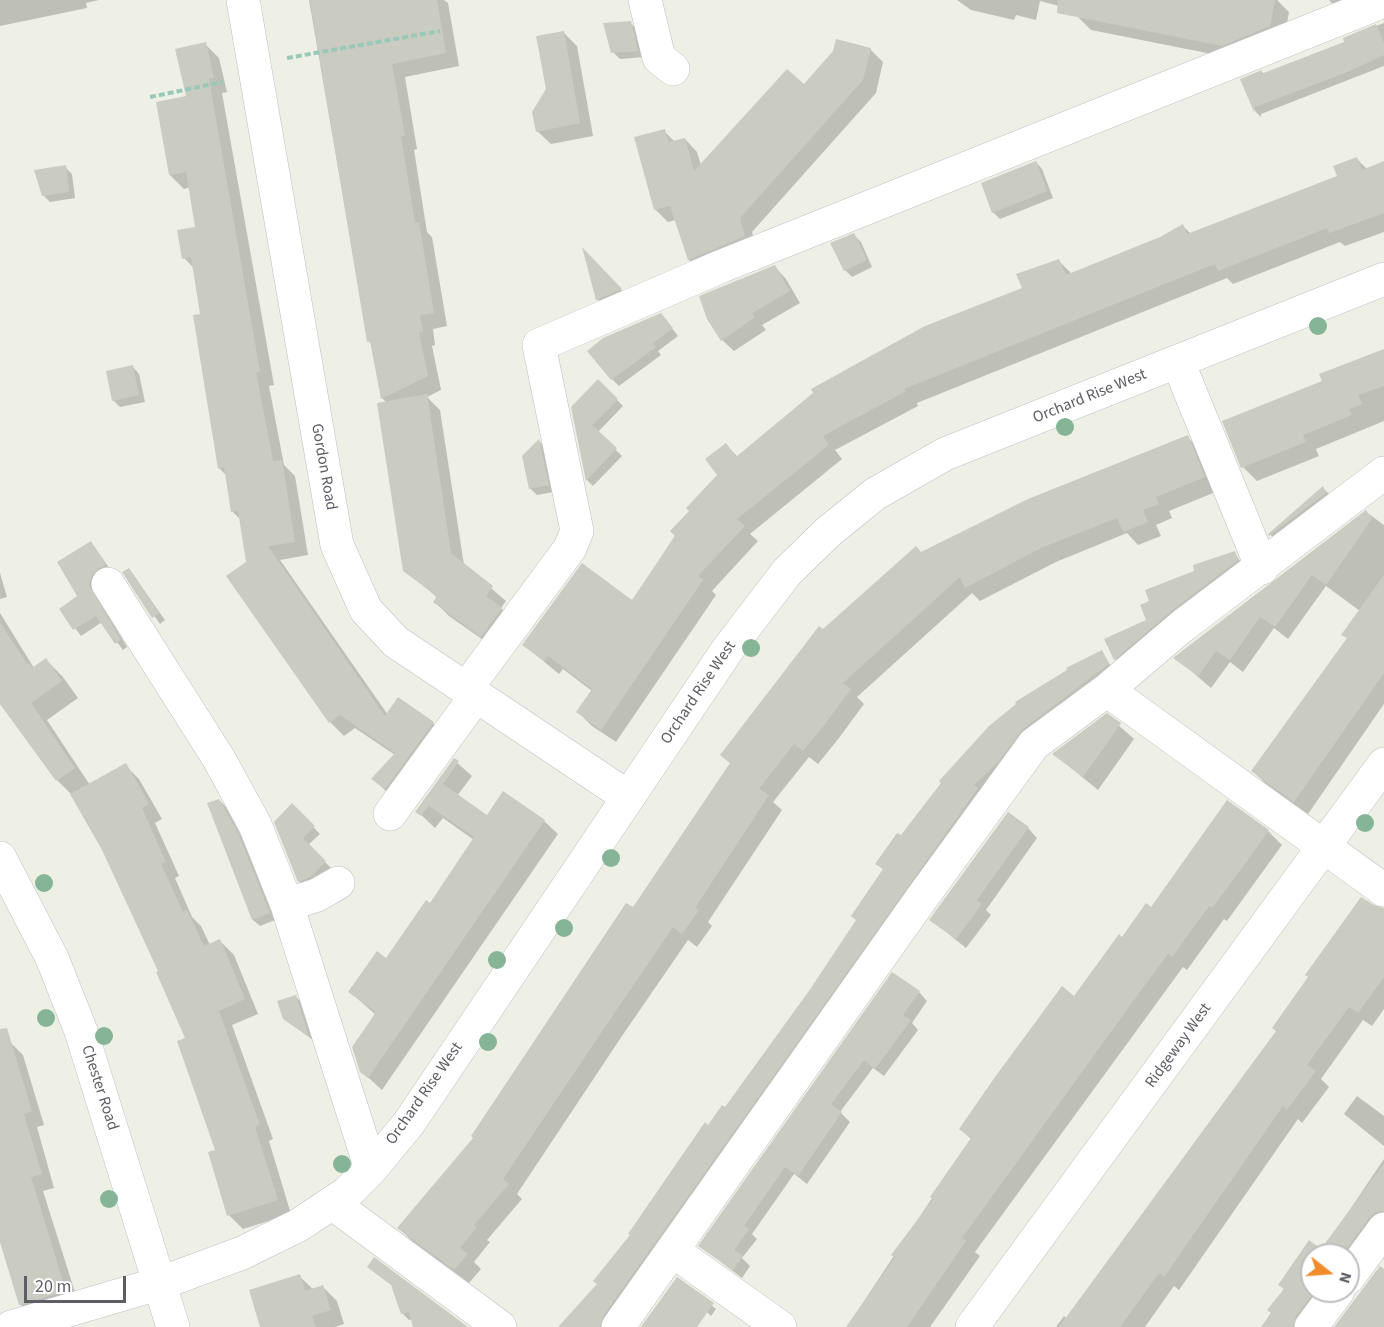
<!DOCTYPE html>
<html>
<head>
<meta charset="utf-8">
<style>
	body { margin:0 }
	#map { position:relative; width:1384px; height:1327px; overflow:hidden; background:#eef0e5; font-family:"Source Sans 3",sans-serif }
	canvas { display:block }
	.north { position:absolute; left:1300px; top:1243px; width:60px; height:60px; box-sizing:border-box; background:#fff; border:2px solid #bebec2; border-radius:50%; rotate:107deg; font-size:16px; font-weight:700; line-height:24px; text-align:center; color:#5d5d66 }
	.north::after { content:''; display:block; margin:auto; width:21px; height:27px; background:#f28c2a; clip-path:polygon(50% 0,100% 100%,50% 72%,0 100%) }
	.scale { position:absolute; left:24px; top:1276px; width:102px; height:27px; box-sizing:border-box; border:3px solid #5d5d66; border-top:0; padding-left:8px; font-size:18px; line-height:21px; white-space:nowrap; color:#5d5d66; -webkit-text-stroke:4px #fff; paint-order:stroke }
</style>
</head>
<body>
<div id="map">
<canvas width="1384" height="1327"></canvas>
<div class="north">N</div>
<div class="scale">20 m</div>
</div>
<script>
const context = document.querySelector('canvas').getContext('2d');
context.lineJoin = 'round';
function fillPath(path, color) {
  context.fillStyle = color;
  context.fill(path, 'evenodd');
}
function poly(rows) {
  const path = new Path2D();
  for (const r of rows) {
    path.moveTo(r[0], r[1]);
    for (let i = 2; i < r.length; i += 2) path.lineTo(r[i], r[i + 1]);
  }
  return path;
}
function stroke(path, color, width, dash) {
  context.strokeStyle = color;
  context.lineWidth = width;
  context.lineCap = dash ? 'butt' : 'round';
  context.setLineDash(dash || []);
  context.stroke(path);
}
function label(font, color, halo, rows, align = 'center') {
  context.font = font + ' "Source Sans 3",sans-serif';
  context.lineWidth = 4.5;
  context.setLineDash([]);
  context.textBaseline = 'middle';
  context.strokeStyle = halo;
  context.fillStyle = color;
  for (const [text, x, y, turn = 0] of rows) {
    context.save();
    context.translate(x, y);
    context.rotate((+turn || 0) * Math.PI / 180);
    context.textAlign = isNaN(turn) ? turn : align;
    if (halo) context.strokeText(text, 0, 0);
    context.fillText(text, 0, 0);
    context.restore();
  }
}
fillPath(poly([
	[0,0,99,0,86,3,87,8,0,26],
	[309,0,444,0,448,3,459,66,405,77,417,149,414,150,427,232,432,237,447,326,433,329,435,345,432,346,441,390,427,397,440,410,464,565,506,601,501,608,515,623,496,649,449,616,435,602,438,598,404,570,387,403,382,398,372,344,368,341],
	[957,0,1277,0,1289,12,1284,40,1237,59,1091,30,1077,16,1078,11,1040,1,1036,20,1016,15,1014,20,971,10],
	[1329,0,1358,0,1337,9],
	[630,23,637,29,644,57,620,59,613,52],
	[1384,23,1384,66,1261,114,1261,117,1255,111,1242,80,1262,72,1264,74,1346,43,1344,39],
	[564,33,577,46,593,136,551,144,537,131],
	[205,44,219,58,227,92,222,93,274,385,269,386,284,465,295,476,308,555,280,560,388,715,433,723,447,737,387,792,373,779,395,755,355,728,344,736,330,722,248,563,241,520,232,511,227,476,220,469,195,316,201,315,195,269,184,258,197,228,190,187,184,189,170,175,188,97],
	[870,49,883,62,876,93,752,232,757,249,702,272,689,260,676,220,668,222,655,209,664,131,675,142,685,139,697,152,701,165,804,86],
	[1357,159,1367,169,1384,163,1384,232,1345,246,1340,242,1233,284,1227,278,917,403,918,406,835,450,842,459,750,534,758,541,712,591,716,595,616,742,592,726,578,712,592,691,563,669,559,674,524,645,632,602,691,511,719,475,726,445,738,457,1024,289,1059,261,1072,274,1161,238,1183,226,1191,234,1338,177],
	[1036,162,1042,169,1053,198,1000,219,993,212],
	[65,167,72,174,75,198,50,202,43,195],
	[854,235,861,242,872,267,852,277,845,270],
	[585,252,627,296,604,306,597,299],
	[775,267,786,279,800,303,762,325,766,330,734,351,722,340],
	[661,314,678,336,658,351,661,355,619,386,612,379],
	[1384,350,1384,421,1316,449,1319,456,1257,481,1243,467,1324,382],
	[133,367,139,374,145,402,120,407,113,400],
	[598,381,623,406,598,432,622,456,593,486,587,480,572,407],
	[1187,437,1202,451,1218,491,1169,511,1172,518,1156,525,1161,536,1138,545,1127,533,1056,562,980,601,972,593,857,697,864,704,839,738,818,764,809,757,773,802,782,810,708,922,712,926,697,947,688,940,622,1036,517,1194,522,1199,487,1240,490,1242,474,1262,481,1269,469,1283,413,1242,399,1228,475,1138,633,909,731,764,722,755,823,631,921,553],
	[539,441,545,447,554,492,537,495,530,488],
	[1323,488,1330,495,1277,542,1270,534],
	[1366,512,1384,525,1384,704,1308,814,1266,784,1253,771,1348,639,1343,634,1360,611,1326,586,1288,639,1274,628,1243,672,1230,662,1211,688,1176,658],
	[91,542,112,572,95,593,127,647,123,650,102,622,81,636,61,609,79,597],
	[1234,552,1244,567,1121,665,1115,659,1196,572],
	[129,570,165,620,160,624,124,573],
	[0,573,7,597,0,599],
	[0,613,34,668,46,660,63,677,78,698,47,720,90,785,125,765,139,779,162,819,155,823,179,876,175,878,192,917,201,926,210,945,220,941,234,955,258,1014,232,1025,273,1139,269,1141,291,1214,243,1229,229,1215,217,1151,187,1039,160,972,104,850,73,796,57,780,2,704,0,705],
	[1102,652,1114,671,1029,736,608,1327,564,1327,599,1284,708,1127,725,1109,812,989,858,921,884,870,877,864,901,838],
	[1107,715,1134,739,1098,790,1054,754],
	[454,760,472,776,457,796,487,817,544,821,558,834,382,1090,361,1071,376,1015,350,992,387,960,430,905,474,840,443,818,435,828,417,811],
	[219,800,226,807,244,841,275,920,260,926,253,920],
	[1228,802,1268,831,1282,845,1227,921,1224,919,1187,970,1183,967,975,1252,980,1256,930,1327,847,1327,971,1139,961,1129,1075,998,1122,939,1151,909],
	[292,805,320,834,308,845,332,869,306,888,299,881],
	[1028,828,1037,838,986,910,991,915,966,948,931,920],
	[1381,910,1384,910,1384,1009,1372,1026,1363,1020,1321,1079,1329,1087,1302,1123,1298,1119,1179,1290,1174,1286,1145,1327,1056,1327,1064,1316,1067,1319],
	[919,992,927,1001,912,1023,918,1030,884,1076,873,1068,840,1112,850,1122,807,1184,794,1174,752,1234,757,1239,742,1258,750,1266,742,1278,700,1246],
	[295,996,302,1003,314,1041,284,1018],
	[10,1042,23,1055,44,1125,37,1127,54,1188,43,1191,79,1305,34,1318,20,1304,0,1240,0,1045],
	[1357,1096,1384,1116,1384,1146,1344,1114],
	[1384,1159,1384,1220,1348,1255,1312,1255,1312,1291,1331,1291,1304,1327,1263,1327,1309,1242,1322,1251],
	[299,1276,314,1290,323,1287,337,1301,344,1324,335,1327,262,1327],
	[677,1279,716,1309,711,1316,707,1312,696,1327,641,1327],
	[393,1287,466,1327,415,1327,413,1319,409,1320,403,1314]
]), '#0003');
fillPath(poly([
	[310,0,437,0,446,53,392,64,405,136,401,136,415,223,419,222,434,313,420,315,423,332,419,333,428,376,381,399,370,341,367,342],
	[1058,0,1275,0,1270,26,1222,46,1057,13],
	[631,21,638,51,611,53,603,23],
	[1376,24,1384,44,1384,55,1350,71,1255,107,1254,112,1240,79,1262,70,1261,74,1344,42,1343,38],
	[564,31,580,123,536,132,532,112,546,89,536,36],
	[836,39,871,48,863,80,740,218,745,236,688,260,670,206,654,210,634,137,665,129,668,142,685,138,694,171,787,69,804,84,833,51],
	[206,42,214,78,209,79,260,372,256,372,273,461,282,460,295,542,268,546,385,716,398,697,434,722,385,789,371,779,395,753,340,715,329,723,226,576,246,562,238,511,231,512,224,467,218,469,193,315,200,314,191,257,182,259,177,230,195,227,186,172,169,175,156,102,186,96,175,49],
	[1357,157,1362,170,1384,161,1384,213,1329,233,1327,228,1218,271,1215,264,1177,279,904,389,906,391,823,436,829,445,737,519,745,526,698,576,703,580,601,730,576,712,592,689,548,656,544,661,522,645,582,563,632,600,675,536,670,531,689,511,686,508,717,475,705,459,726,443,736,457,813,393,811,389,925,326,1022,288,1016,274,1059,259,1066,275,1160,237,1183,224,1187,234,1337,176,1333,166],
	[1036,161,1047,191,992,213,981,183],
	[66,165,69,192,42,196,34,170],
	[854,233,867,260,844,271,830,243],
	[582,247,622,289,596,300],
	[775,265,790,291,752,313,755,317,721,341,707,319,699,296],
	[661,313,673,328,653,343,656,347,611,380,587,351,603,338],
	[1384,349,1384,386,1358,395,1362,404,1349,409,1352,415,1303,435,1306,442,1241,468,1222,421,1322,381,1319,374],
	[133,365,139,395,112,401,106,371],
	[598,379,618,399,592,425,617,448,586,481,571,407],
	[427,394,451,553,493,586,486,596,502,608,481,637,433,602,437,596,403,571,377,403],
	[1188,435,1205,477,1156,497,1159,504,1143,510,1148,522,1123,532,1117,518,1041,548,965,588,960,577,843,683,851,689,825,724,803,751,794,744,759,789,769,795,695,908,699,910,682,934,673,927,609,1021,503,1179,509,1184,474,1225,477,1227,460,1248,468,1254,454,1270,397,1228,473,1138,471,1136,626,903,633,907,730,763,720,755,819,626,823,629,916,546,921,552,1028,499],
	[539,439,549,485,529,489,522,456],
	[1323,486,1326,493,1269,536,1268,534],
	[1366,510,1372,519,1326,585,1312,575,1275,627,1260,617,1230,660,1216,651,1198,676,1173,658],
	[91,541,106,565,98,569,92,575,89,585,121,640,115,644,96,616,73,630,59,609,77,596,57,562],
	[1235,551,1238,560,1170,612,1114,660,1104,639,1146,620,1140,605,1149,601,1145,590,1194,571,1193,565],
	[129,568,160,613,152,618,122,572],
	[1384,575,1384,673,1294,802,1251,771,1347,638,1341,635],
	[0,622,27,664,29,663,32,668,46,658,62,681,31,703,75,768,56,781,0,704],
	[1102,650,1109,664,1023,729,998,762,974,785,978,788,603,1316,600,1327,558,1327,597,1284,593,1281,630,1235,628,1234,705,1122,708,1125,722,1105,725,1107,811,988,856,920,851,916,883,869,875,864,897,833,901,835,941,783,939,781,989,726,1016,704,1015,702,1067,670,1066,668],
	[1107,713,1121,723,1083,777,1052,754],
	[454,758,459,761,443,784,487,815,503,791,545,820,368,1078,360,1072,352,1047,376,1012,348,992,377,951,386,958,426,900,430,903,474,837,429,806,421,816,415,812],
	[126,763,149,804,142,808,166,862,161,864,183,912,187,910,204,946,220,939,245,999,219,1011,260,1125,255,1127,278,1200,227,1216,208,1152,215,1150,177,1041,185,1038,156,972,158,971,102,850,70,794],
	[219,799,238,833,270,913,252,920,207,803],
	[1227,800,1269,830,1247,861,1212,908,1209,906,1172,957,1168,954,1131,1004,962,1238,966,1241,907,1327,846,1327,895,1257,891,1255,933,1199,930,1197,971,1138,959,1129,995,1077,1062,986,1074,996,1119,934,1122,937,1146,903,1151,907],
	[292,803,315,826,303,838,326,861,312,876,298,882,274,822],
	[1008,812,1029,827,977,900,982,904,956,939,929,920],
	[1361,897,1374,905,1384,908,1384,977,1358,1013,1349,1007,1307,1065,1316,1071,1287,1110,1283,1106,1164,1277,1159,1273,1120,1327,1059,1327,1276,1031,1272,1028,1308,977,1305,975],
	[892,972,920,991,903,1015,911,1020,875,1069,864,1060,831,1104,842,1112,798,1176,785,1167,744,1226,749,1229,734,1250,743,1256,733,1270,698,1246],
	[296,995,309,1037,283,1019,277,1001],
	[7,1028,32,1111,24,1114,42,1174,31,1177,66,1291,19,1305,0,1242,0,1029],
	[1384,1163,1384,1211,1376,1212,1369,1218,1342,1255,1312,1255,1312,1291,1315,1291,1296,1316,1293,1327,1261,1327,1271,1313,1267,1310,1284,1289,1278,1285,1309,1240,1321,1249],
	[374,1257,468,1327,413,1327,409,1312,401,1314,391,1285,367,1267],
	[1380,1266,1384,1269,1384,1327,1334,1327],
	[300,1274,305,1291,323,1285,331,1310,312,1316,316,1327,260,1327,249,1290],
	[677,1277,714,1303,697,1327,641,1327]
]), '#cacbc1');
const minor = poly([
	[243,0,337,545,366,610,396,642,628,797],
	[645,0,659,58,673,69],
	[1178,362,1262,568],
	[108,584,219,759,255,825,287,905,371,1169],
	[466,689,570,548,577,531,539,345,722,266,1384,1],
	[1107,690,1384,890],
	[390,814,476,696],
	[0,858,52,958,81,1031,173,1327],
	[287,905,317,895,338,883],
	[332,1203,500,1327],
	[673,1251,780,1327],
	[1348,1278,1384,1229],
	[11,1327,161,1283,242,1253,299,1225,347,1193,371,1169,409,1123,728,649,787,572,828,532,875,494,945,454,1384,279],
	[618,1327,921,899,1034,744,1107,690,1181,627,1384,473],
	[972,1327,1384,764],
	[1311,1327,1338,1291]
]);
stroke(minor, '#bfbfc7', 34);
stroke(poly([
	[287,58,440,31],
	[150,97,223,82]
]), '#99c9bb', 4, [6, 3]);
stroke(minor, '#fff', 33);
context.fillStyle = '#86b496';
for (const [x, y] of [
	[1318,326],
	[1065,427],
	[751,648],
	[1365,823],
	[611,858],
	[44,883],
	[564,928],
	[497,960],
	[46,1018],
	[104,1036],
	[488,1042],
	[342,1164],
	[109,1199]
]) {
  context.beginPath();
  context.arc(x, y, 9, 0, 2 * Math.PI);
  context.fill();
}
label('16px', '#5d5d66', '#fff', [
	["Orchard Rise West",1090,397,-22],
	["Gordon Road",323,467,80],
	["Orchard Rise West",699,693,-56],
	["Ridgeway West",1179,1046,-54],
	["Chester Road",99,1088,72],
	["Orchard Rise West",425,1094,-55]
]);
</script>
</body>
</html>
